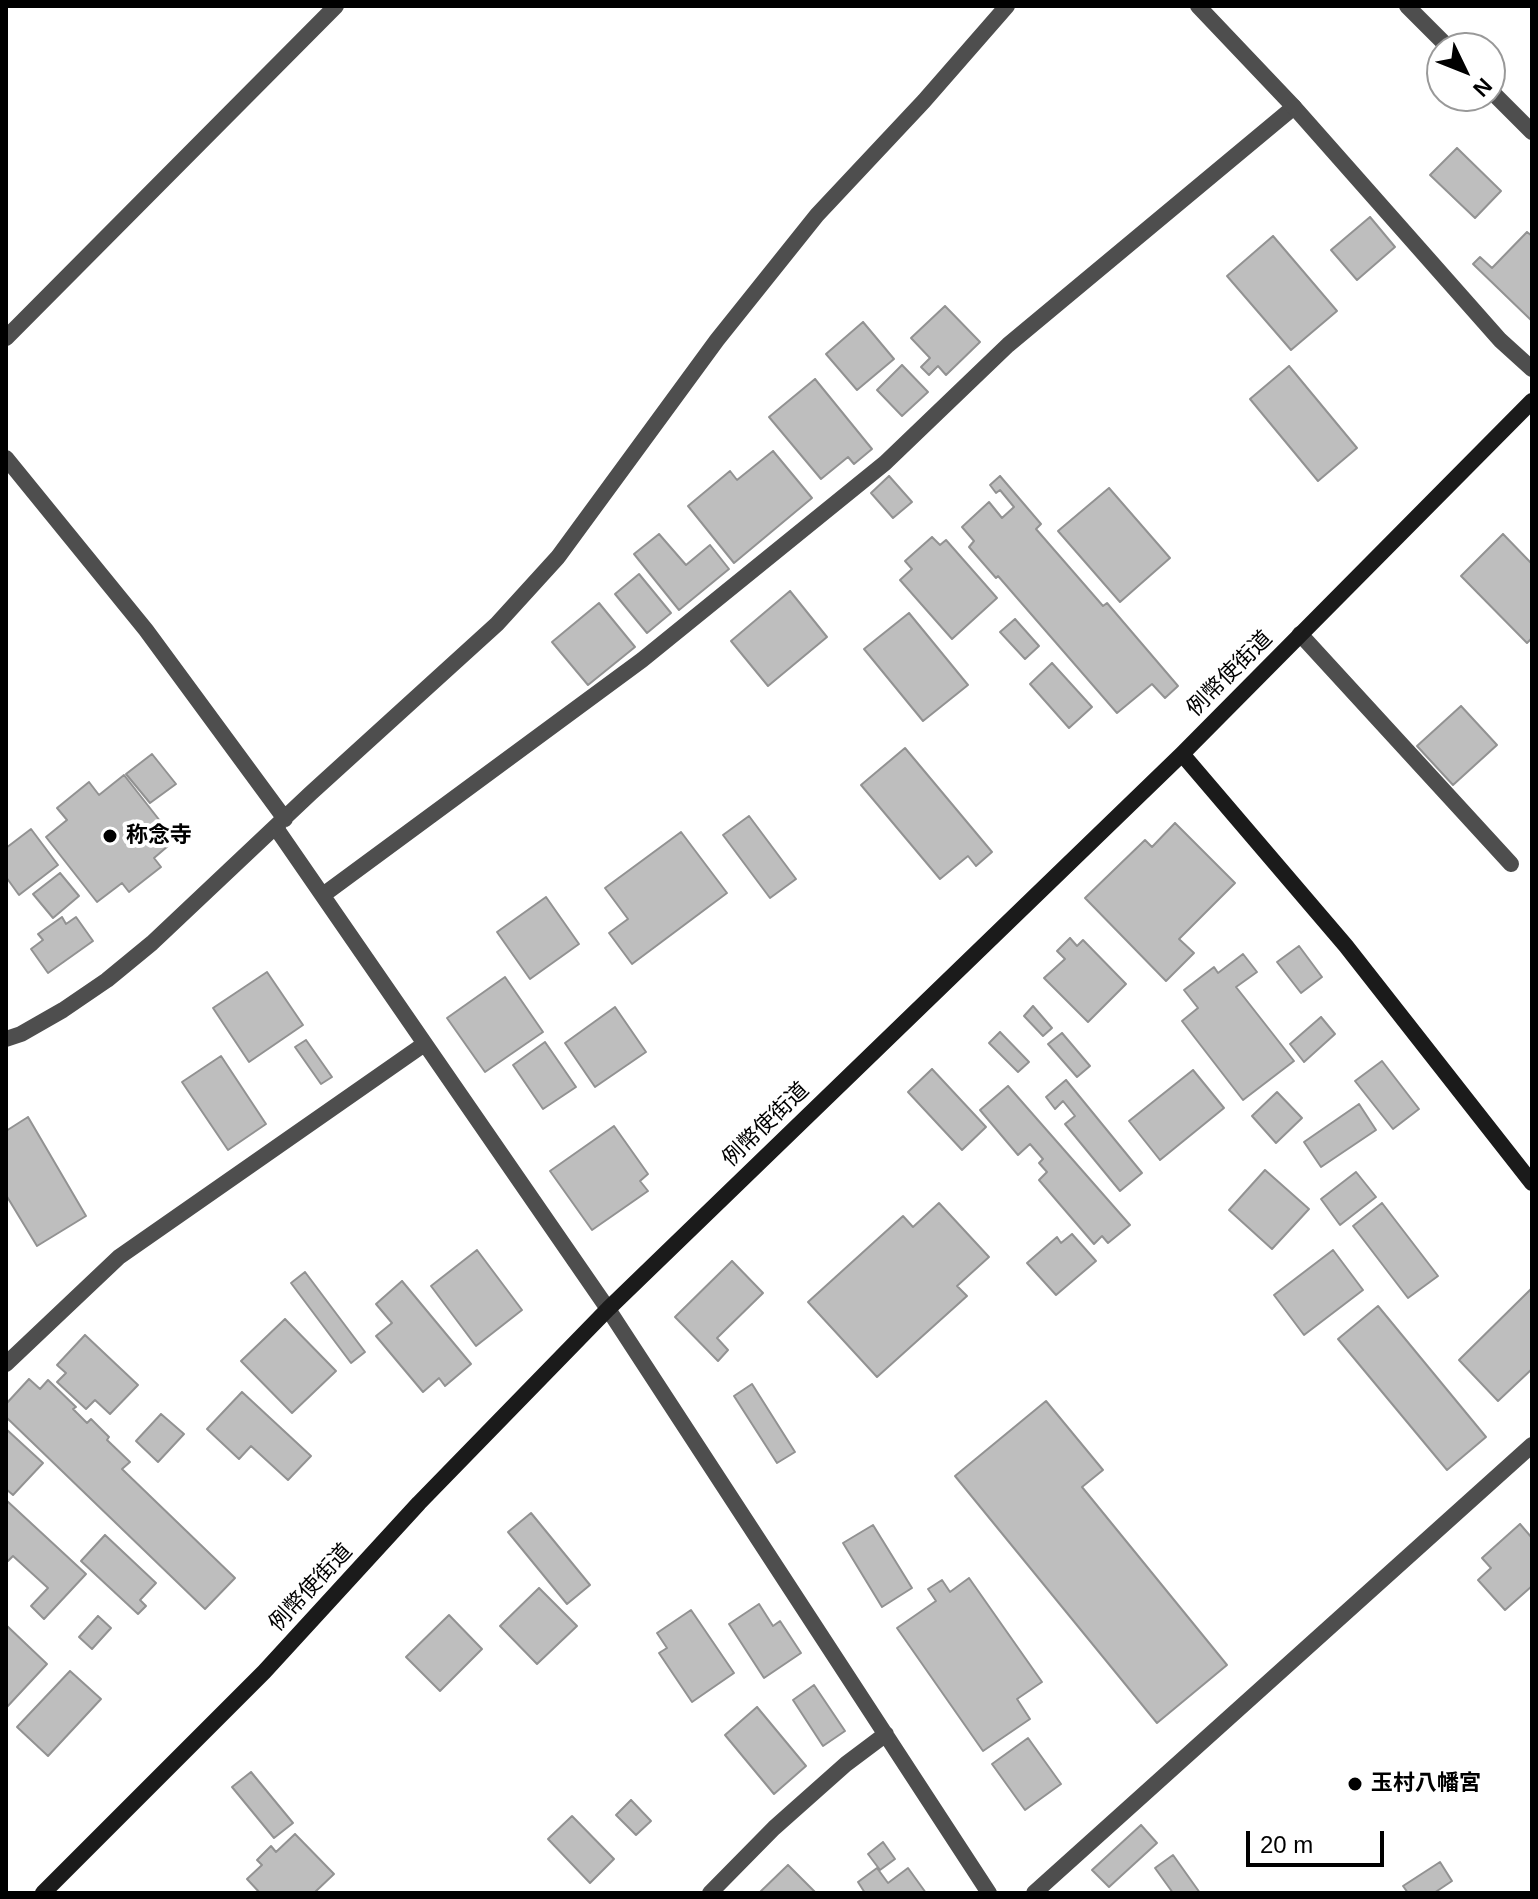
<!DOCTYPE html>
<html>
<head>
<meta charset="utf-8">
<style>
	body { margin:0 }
	#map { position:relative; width:1538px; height:1899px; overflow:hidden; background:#fff; font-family:Helvetica,sans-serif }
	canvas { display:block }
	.frame { position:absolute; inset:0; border:8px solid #000; pointer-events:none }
	.north { position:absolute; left:1426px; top:32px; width:80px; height:80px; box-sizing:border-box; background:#fff; border:2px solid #999; border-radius:50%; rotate:133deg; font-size:22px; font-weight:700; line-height:32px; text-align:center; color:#000 }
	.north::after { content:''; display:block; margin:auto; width:28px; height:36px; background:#000; clip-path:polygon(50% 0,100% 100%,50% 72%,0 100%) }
	.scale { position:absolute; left:1246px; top:1831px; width:138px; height:36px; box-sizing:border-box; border:4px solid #000; border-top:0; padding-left:10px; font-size:24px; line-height:28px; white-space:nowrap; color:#000; -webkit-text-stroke:6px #fff; paint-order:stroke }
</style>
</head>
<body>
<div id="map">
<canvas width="1538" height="1899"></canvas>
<div class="frame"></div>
<div class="north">N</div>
<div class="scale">20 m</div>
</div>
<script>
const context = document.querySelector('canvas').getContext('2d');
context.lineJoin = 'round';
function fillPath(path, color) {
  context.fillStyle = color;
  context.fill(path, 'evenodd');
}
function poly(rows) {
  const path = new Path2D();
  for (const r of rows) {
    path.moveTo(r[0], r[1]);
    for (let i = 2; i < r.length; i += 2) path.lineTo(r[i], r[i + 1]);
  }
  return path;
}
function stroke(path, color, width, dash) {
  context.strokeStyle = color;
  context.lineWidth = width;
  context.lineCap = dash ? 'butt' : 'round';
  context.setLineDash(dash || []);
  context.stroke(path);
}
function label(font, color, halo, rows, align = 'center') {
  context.font = font + ' Helvetica,"Noto Sans JP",sans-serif';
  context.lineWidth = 8;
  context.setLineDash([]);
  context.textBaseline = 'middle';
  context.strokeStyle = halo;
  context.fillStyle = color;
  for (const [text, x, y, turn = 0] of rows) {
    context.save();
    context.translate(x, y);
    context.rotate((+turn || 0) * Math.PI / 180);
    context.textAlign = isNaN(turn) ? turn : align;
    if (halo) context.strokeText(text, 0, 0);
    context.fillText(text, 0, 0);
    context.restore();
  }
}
const building = poly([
	[1457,148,1501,191,1475,218,1430,175,1457,148],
	[1370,217,1395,247,1357,280,1331,250,1370,217],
	[1527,232,1532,236,1532,321,1473,264,1480,257,1492,268,1527,232],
	[1273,236,1337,311,1291,350,1227,276,1273,236],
	[945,306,980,342,946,375,938,366,929,375,921,367,930,358,911,338,945,306],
	[863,322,894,359,857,390,826,354,863,322],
	[902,365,928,392,902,416,877,390,902,365],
	[1289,366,1357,448,1318,481,1250,399,1289,366],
	[815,379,872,449,854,464,848,457,821,479,769,417,815,379],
	[773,451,812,498,734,563,688,506,730,471,737,480,773,451],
	[889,476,912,502,893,518,871,493,889,476],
	[1000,476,1041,524,1036,529,1103,606,1107,603,1178,686,1165,698,1152,684,1117,713,998,576,996,578,969,547,974,541,962,527,989,502,1002,518,1014,507,1000,490,996,493,990,485,1000,476],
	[1109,488,1170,558,1120,602,1058,531,1109,488],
	[659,534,686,565,710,545,729,569,679,610,634,554,659,534],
	[1503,534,1532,564,1532,638,1527,643,1461,576,1503,534],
	[932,537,940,545,946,540,997,598,952,639,900,580,912,569,905,561,932,537],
	[639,574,671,613,647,633,615,594,639,574],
	[790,591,827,637,768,686,731,641,790,591],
	[599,603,635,647,588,685,552,642,599,603],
	[909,613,968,685,923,721,864,649,909,613],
	[1015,619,1039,646,1025,659,1000,632,1015,619],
	[1052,663,1092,707,1069,728,1030,684,1052,663],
	[1461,706,1497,745,1453,785,1417,746,1461,706],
	[905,748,992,852,976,866,968,856,940,879,861,785,905,748],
	[152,754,176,784,150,803,126,774,152,754],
	[124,775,175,840,154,858,161,867,129,892,122,883,97,902,46,837,67,820,57,808,89,782,99,795,124,775],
	[749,816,796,879,770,898,723,835,749,816],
	[1175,823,1235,883,1179,939,1194,953,1166,981,1085,898,1145,840,1152,847,1175,823],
	[31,829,58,865,19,895,6,877,6,848,31,829],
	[681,832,727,893,632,964,609,933,628,919,605,888,681,832],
	[60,873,79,896,53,918,33,894,60,873],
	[546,897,579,944,530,979,497,932,546,897],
	[62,917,66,924,76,917,93,941,48,973,31,949,43,940,38,934,62,917],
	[1070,938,1077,946,1083,940,1126,984,1088,1022,1044,978,1065,959,1057,951,1070,938],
	[1299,946,1322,977,1301,993,1277,962,1299,946],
	[1243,954,1257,972,1236,987,1294,1061,1243,1100,1182,1021,1198,1008,1184,990,1214,967,1218,973,1243,954],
	[267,972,303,1025,249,1062,213,1008,267,972],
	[505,977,543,1032,485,1072,447,1018,505,977],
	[1033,1006,1052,1028,1043,1036,1024,1016,1033,1006],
	[615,1007,646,1052,595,1087,565,1043,615,1007],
	[1321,1017,1335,1034,1304,1062,1290,1044,1321,1017],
	[1000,1032,1029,1062,1018,1072,989,1043,1000,1032],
	[1062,1033,1090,1066,1077,1077,1048,1044,1062,1033],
	[306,1040,332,1077,321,1084,295,1047,306,1040],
	[545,1042,576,1087,543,1109,513,1065,545,1042],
	[221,1056,266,1124,228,1150,182,1082,221,1056],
	[1382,1061,1419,1109,1393,1129,1355,1081,1382,1061],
	[932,1069,986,1127,962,1150,908,1092,932,1069],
	[1193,1070,1224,1108,1160,1160,1129,1121,1193,1070],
	[1066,1080,1142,1173,1120,1191,1065,1124,1075,1116,1063,1101,1055,1109,1046,1097,1066,1080],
	[1008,1086,1130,1225,1108,1243,1102,1236,1094,1244,1039,1180,1047,1172,1039,1163,1043,1159,1030,1144,1018,1155,980,1110,1008,1086],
	[1277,1092,1302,1118,1276,1143,1252,1116,1277,1092],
	[1359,1104,1376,1130,1321,1167,1304,1142,1359,1104],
	[28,1117,86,1216,37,1246,6,1195,6,1131,28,1117],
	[614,1126,648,1174,640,1181,648,1191,592,1230,550,1171,614,1126],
	[1265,1170,1309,1209,1272,1249,1229,1210,1265,1170],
	[1356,1172,1376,1197,1340,1225,1321,1199,1356,1172],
	[939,1203,989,1257,957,1286,967,1296,877,1377,808,1302,903,1216,913,1227,939,1203],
	[1382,1203,1438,1276,1408,1298,1353,1226,1382,1203],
	[1072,1234,1096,1261,1056,1295,1027,1263,1057,1237,1061,1243,1072,1234],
	[477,1250,522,1310,476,1346,431,1286,477,1250],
	[1333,1250,1363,1290,1304,1335,1274,1295,1333,1250],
	[732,1261,763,1293,717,1338,728,1350,718,1361,675,1317,732,1261],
	[305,1272,365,1352,351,1363,291,1283,305,1272],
	[402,1281,471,1364,445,1386,439,1378,423,1392,376,1336,392,1323,376,1304,402,1281],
	[1532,1288,1532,1369,1498,1401,1459,1360,1532,1288],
	[1378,1306,1486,1437,1447,1470,1338,1339,1378,1306],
	[285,1319,336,1371,292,1413,241,1361,285,1319],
	[85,1335,138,1385,110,1414,95,1400,86,1409,57,1382,66,1373,57,1365,85,1335],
	[29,1379,40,1389,48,1380,76,1407,73,1409,87,1423,91,1419,109,1437,107,1440,130,1462,122,1469,235,1578,205,1609,6,1417,6,1404,29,1379],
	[752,1384,795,1452,777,1463,734,1396,752,1384],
	[242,1392,311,1456,288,1480,251,1446,239,1459,207,1429,242,1392],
	[1046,1401,1103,1470,1082,1487,1227,1665,1157,1723,955,1476,1046,1401],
	[161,1414,184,1434,158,1462,136,1441,161,1414],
	[6,1429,43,1463,13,1495,6,1489,6,1429],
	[6,1500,86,1574,44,1619,31,1606,48,1588,13,1556,8,1561,6,1559,6,1500],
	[531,1513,590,1585,567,1604,508,1532,531,1513],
	[1520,1524,1532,1538,1532,1586,1505,1610,1478,1580,1491,1568,1482,1558,1520,1524],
	[873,1525,912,1588,882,1607,843,1543,873,1525],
	[105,1535,156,1583,140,1600,146,1606,138,1614,81,1561,105,1535],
	[969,1578,1042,1682,1017,1699,1030,1719,983,1751,897,1628,936,1601,928,1589,942,1580,950,1592,969,1578],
	[539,1588,577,1626,537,1664,500,1626,539,1588],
	[759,1604,773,1626,780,1621,801,1653,764,1678,729,1624,759,1604],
	[691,1610,734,1673,692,1702,659,1653,667,1648,657,1633,691,1610],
	[449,1615,482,1649,440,1691,406,1657,449,1615],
	[98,1616,111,1628,92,1649,79,1637,98,1616],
	[6,1625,47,1664,6,1708,6,1625],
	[70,1671,101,1699,48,1756,17,1727,70,1671],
	[814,1685,845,1731,823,1746,793,1700,814,1685],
	[757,1707,806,1766,774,1794,725,1735,757,1707],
	[1028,1738,1061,1784,1025,1810,992,1764,1028,1738],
	[251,1772,293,1823,274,1838,232,1787,251,1772],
	[631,1800,651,1821,636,1835,616,1815,631,1800],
	[572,1816,614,1859,590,1883,548,1839,572,1816],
	[1141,1825,1157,1843,1109,1887,1092,1870,1141,1825],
	[295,1834,334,1874,314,1893,260,1893,247,1879,262,1865,257,1860,271,1846,276,1852,295,1834],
	[883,1842,895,1859,880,1870,868,1854,883,1842],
	[1173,1855,1200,1893,1173,1893,1155,1868,1173,1855],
	[1440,1862,1452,1881,1434,1893,1408,1893,1403,1886,1440,1862],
	[788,1865,816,1893,759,1893,788,1865],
	[877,1868,888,1883,908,1868,926,1893,865,1893,858,1882,877,1868]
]);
fillPath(building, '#bebebe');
stroke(building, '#929292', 2);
stroke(poly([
	[276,828,608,1309,989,1893],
	[323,895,642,660,885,463,1008,345,1294,107],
	[6,1364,119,1257,423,1045],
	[710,1893,774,1828,846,1764,886,1734]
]), '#4e4e4e', 16);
stroke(poly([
	[1198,6,1294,107,1500,340,1532,369],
	[1407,6,1449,48],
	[1490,90,1532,132],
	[6,338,336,6],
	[6,458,146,630,285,819],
	[1300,634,1511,864],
	[6,1039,21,1034,63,1010,107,980,152,943,311,793,497,624,558,557,717,340,817,215,924,101,1007,6],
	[1034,1893,1532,1445]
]), '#4e4e4e', 16);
stroke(poly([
	[1182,754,1346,946,1532,1183],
	[43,1893,264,1672,419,1503,608,1309,1182,754,1532,401]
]), '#1b1b1b', 16);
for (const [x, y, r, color] of [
	[110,836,8,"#000"],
	[1355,1784,8,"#000"]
]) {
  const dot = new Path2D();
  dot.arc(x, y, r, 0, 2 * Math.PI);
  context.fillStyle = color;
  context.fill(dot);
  stroke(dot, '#fff', 3);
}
label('22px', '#000', '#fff', [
	["例幣使街道",1230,674,-45],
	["例幣使街道",766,1125,-44],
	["例幣使街道",311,1588,-47]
]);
label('bold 22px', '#000', '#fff', [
	["称念寺",126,836],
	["玉村八幡宮",1371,1784]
], 'left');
</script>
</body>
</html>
